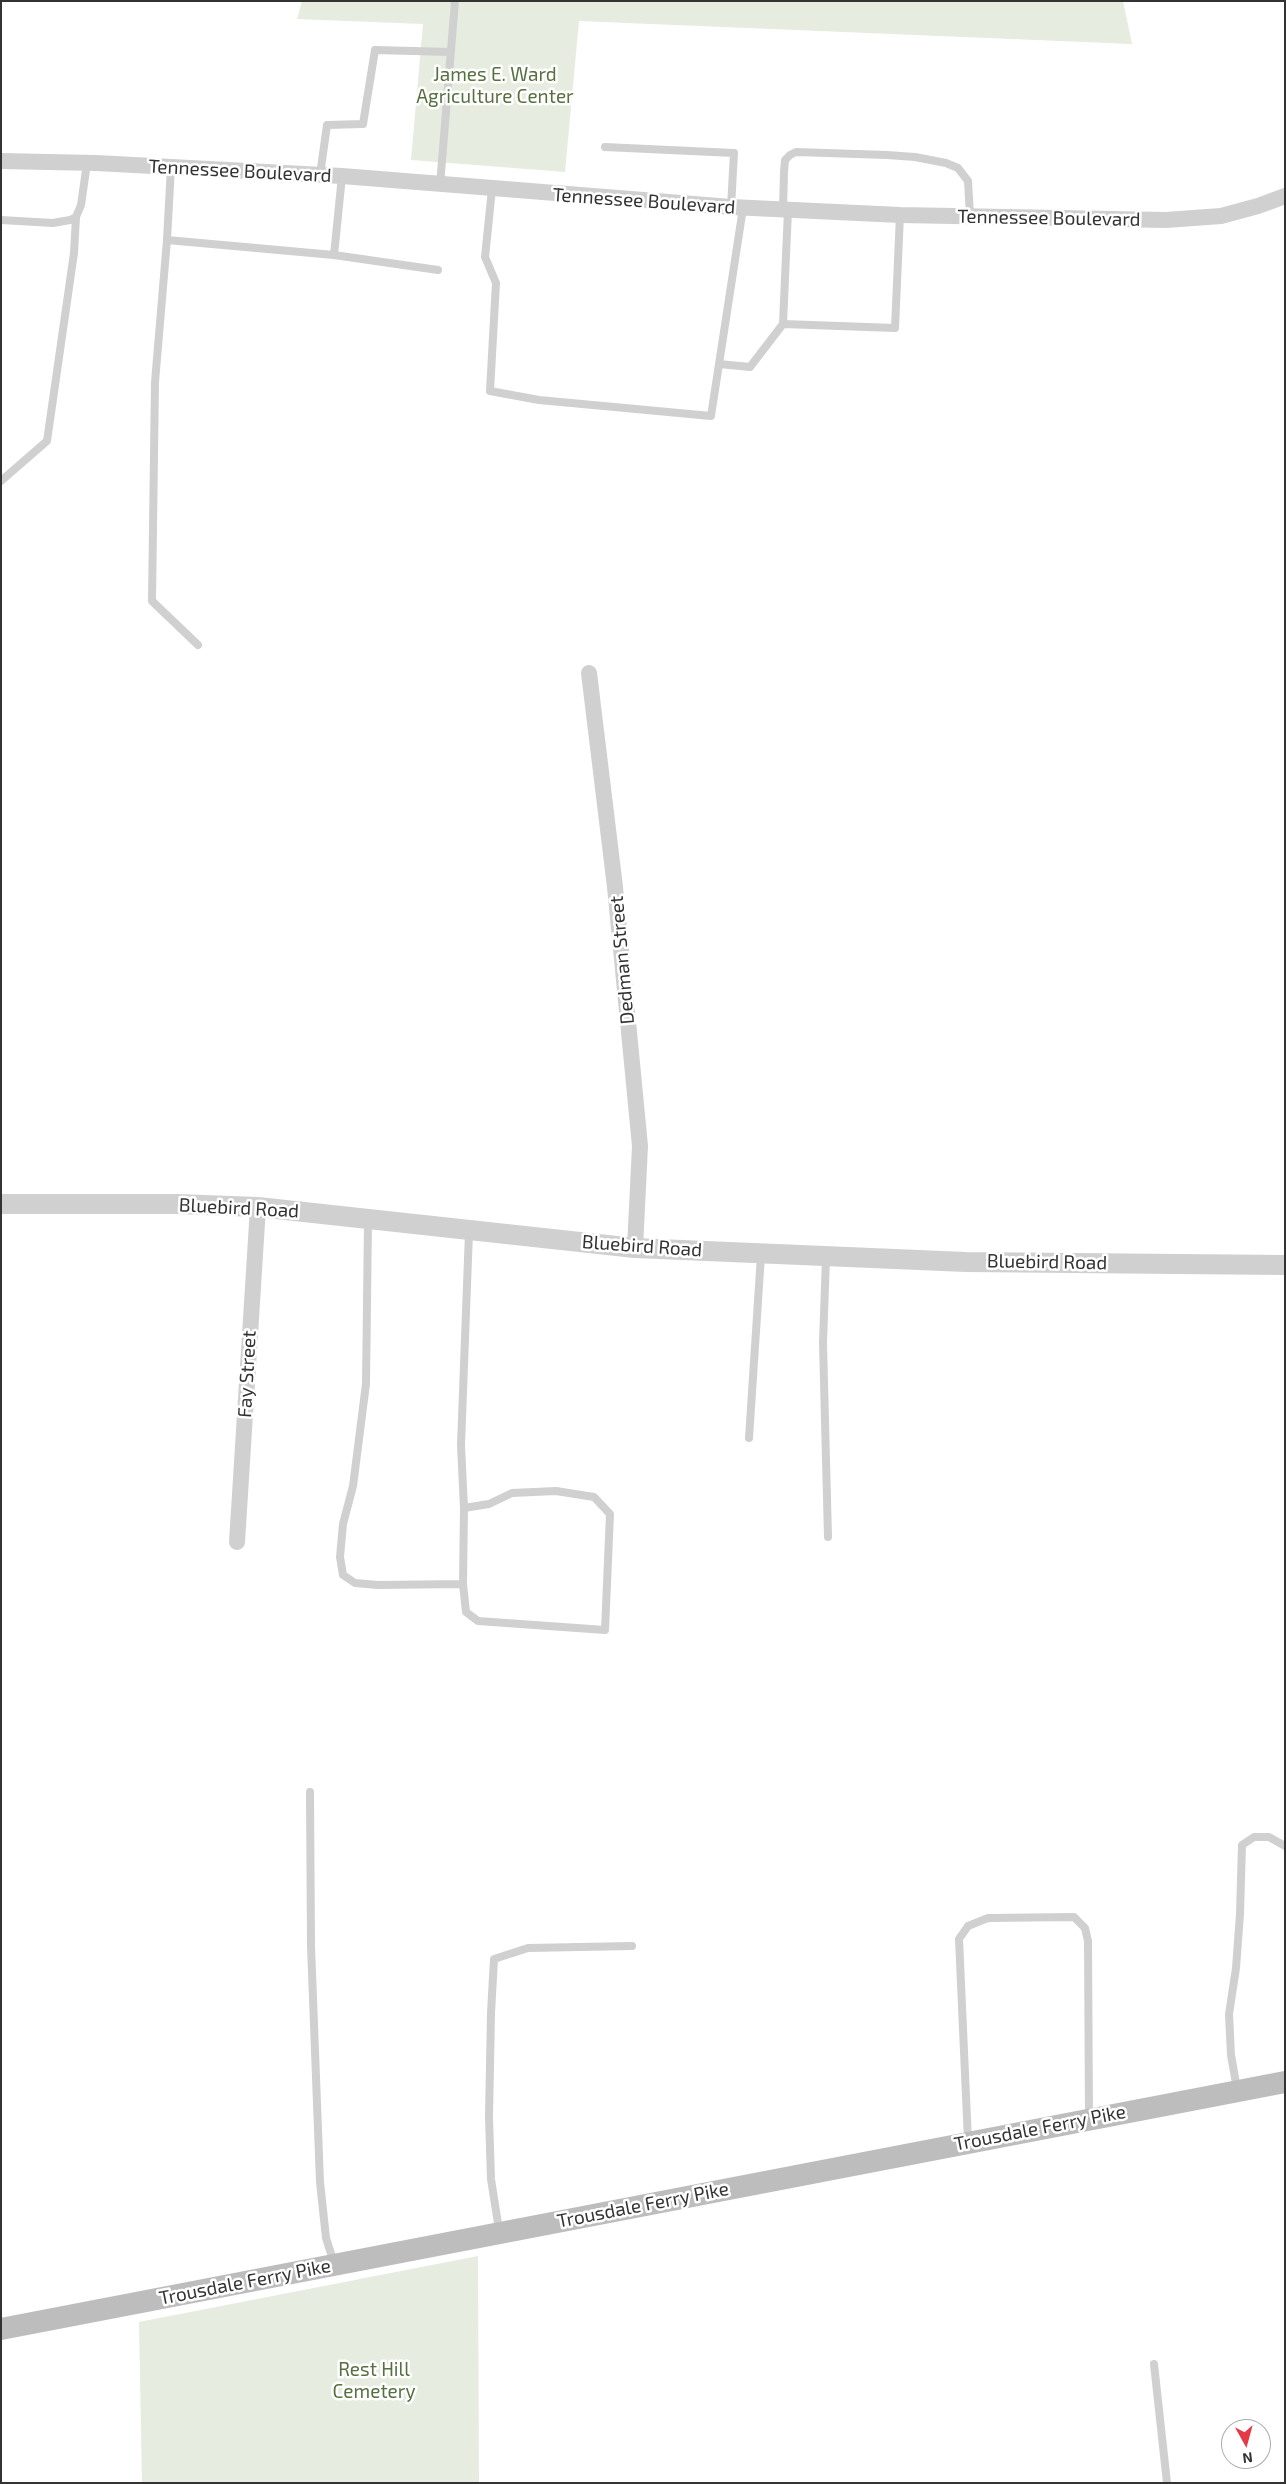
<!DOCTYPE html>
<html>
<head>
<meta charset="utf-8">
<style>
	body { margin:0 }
	#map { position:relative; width:1286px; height:2484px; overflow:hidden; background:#fff; font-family:"Exo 2",sans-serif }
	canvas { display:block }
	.frame { position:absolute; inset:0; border:2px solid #333; pointer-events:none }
	.north { position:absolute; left:1221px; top:2419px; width:50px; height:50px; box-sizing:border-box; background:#fff; border:1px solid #adadad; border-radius:50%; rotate:173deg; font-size:14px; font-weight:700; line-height:20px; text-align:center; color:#333 }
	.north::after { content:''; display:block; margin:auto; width:18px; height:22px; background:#e63946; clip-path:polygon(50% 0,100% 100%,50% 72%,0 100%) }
</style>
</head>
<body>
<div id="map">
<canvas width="1286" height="2484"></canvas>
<div class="frame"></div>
<div class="north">N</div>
</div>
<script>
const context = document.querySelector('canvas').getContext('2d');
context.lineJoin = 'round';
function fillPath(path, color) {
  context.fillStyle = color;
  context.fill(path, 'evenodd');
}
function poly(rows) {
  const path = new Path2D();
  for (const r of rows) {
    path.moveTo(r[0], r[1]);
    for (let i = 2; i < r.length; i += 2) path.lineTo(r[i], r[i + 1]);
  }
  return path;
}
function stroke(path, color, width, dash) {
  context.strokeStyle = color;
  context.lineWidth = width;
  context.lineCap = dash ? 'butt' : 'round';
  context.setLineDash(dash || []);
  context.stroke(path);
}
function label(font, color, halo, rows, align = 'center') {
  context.font = font + ' "Exo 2",sans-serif';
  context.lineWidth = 5;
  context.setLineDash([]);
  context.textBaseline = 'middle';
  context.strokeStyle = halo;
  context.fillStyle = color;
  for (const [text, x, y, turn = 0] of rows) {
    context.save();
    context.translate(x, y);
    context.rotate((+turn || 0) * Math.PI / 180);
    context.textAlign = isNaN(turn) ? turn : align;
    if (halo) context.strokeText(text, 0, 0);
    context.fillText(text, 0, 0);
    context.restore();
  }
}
fillPath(poly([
	[302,1,1123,1,1132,44,579,21,565,172,411,160,423,24,297,19],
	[478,2256,479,2483,142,2483,139,2322]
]), '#e6ecdf');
stroke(poly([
	[605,147,734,153,731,207],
	[171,167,167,240,334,255,342,176],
	[320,175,327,125,363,124,375,50,451,52],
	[440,185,455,1],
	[492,189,485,257,496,283,490,391,539,400,711,416,719,364,750,367,783,324],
	[783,210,784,172,785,160,790,155,796,152,887,155,915,157,946,163,958,168,968,181,970,216],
	[788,210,783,324,895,328,900,215],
	[1,220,53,223,70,220,76,217,81,205,87,163],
	[167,240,155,382,152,601,198,645],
	[334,255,438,270],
	[719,364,743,208],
	[1,481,47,441,74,253,76,217],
	[368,1221,366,1384,353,1486,343,1524,340,1557,343,1575,355,1583,378,1585,463,1584],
	[826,1258,823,1343,828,1537],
	[749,1438,761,1255],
	[464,1508,489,1504,512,1493,556,1491,594,1497,610,1514,605,1630,478,1621,466,1612,463,1584,464,1508,461,1445,469,1232],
	[310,1792,311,1946,320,2182,326,2238,334,2263],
	[1237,2089,1231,2055,1229,2014,1236,1968,1240,1914,1242,1845,1254,1837,1269,1837,1285,1846],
	[968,2141,959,1939,968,1926,988,1918,1074,1917,1085,1928,1088,1941,1089,2117],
	[499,2230,491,2179,489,2117,491,2013,494,1959,528,1948,632,1946],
	[1154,2364,1167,2483]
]), '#d0d0d0', 8);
stroke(poly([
	[1,161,96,163,342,176,731,207,900,215,1166,220,1221,216,1258,206,1285,196],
	[589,673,615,887,640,1146,635,1248],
	[237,1542,258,1207]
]), '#d0d0d0', 16);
stroke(poly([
	[1,1204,177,1204,258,1207,635,1248,966,1262,1285,1265]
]), '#d0d0d0', 20);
stroke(poly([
	[1,2329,1285,2082]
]), '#bdbdbd', 22);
label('19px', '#56703f', '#fff', [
	["James E. Ward",495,75],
	["Agriculture Center",495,97],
	["Rest Hill",374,2370],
	["Cemetery",374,2392]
]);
label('19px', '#333', '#fff', [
	["Tennessee Boulevard",240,171,3],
	["Tennessee Boulevard",644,201,4],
	["Tennessee Boulevard",1049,218,1],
	["Dedman Street",622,960,-95],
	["Bluebird Road",239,1208,3],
	["Bluebird Road",642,1246,4],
	["Bluebird Road",1047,1262,1],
	["Fay Street",247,1374,-87],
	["Trousdale Ferry Pike",1040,2128,-11],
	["Trousdale Ferry Pike",643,2205,-11],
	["Trousdale Ferry Pike",245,2282,-11]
]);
</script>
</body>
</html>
